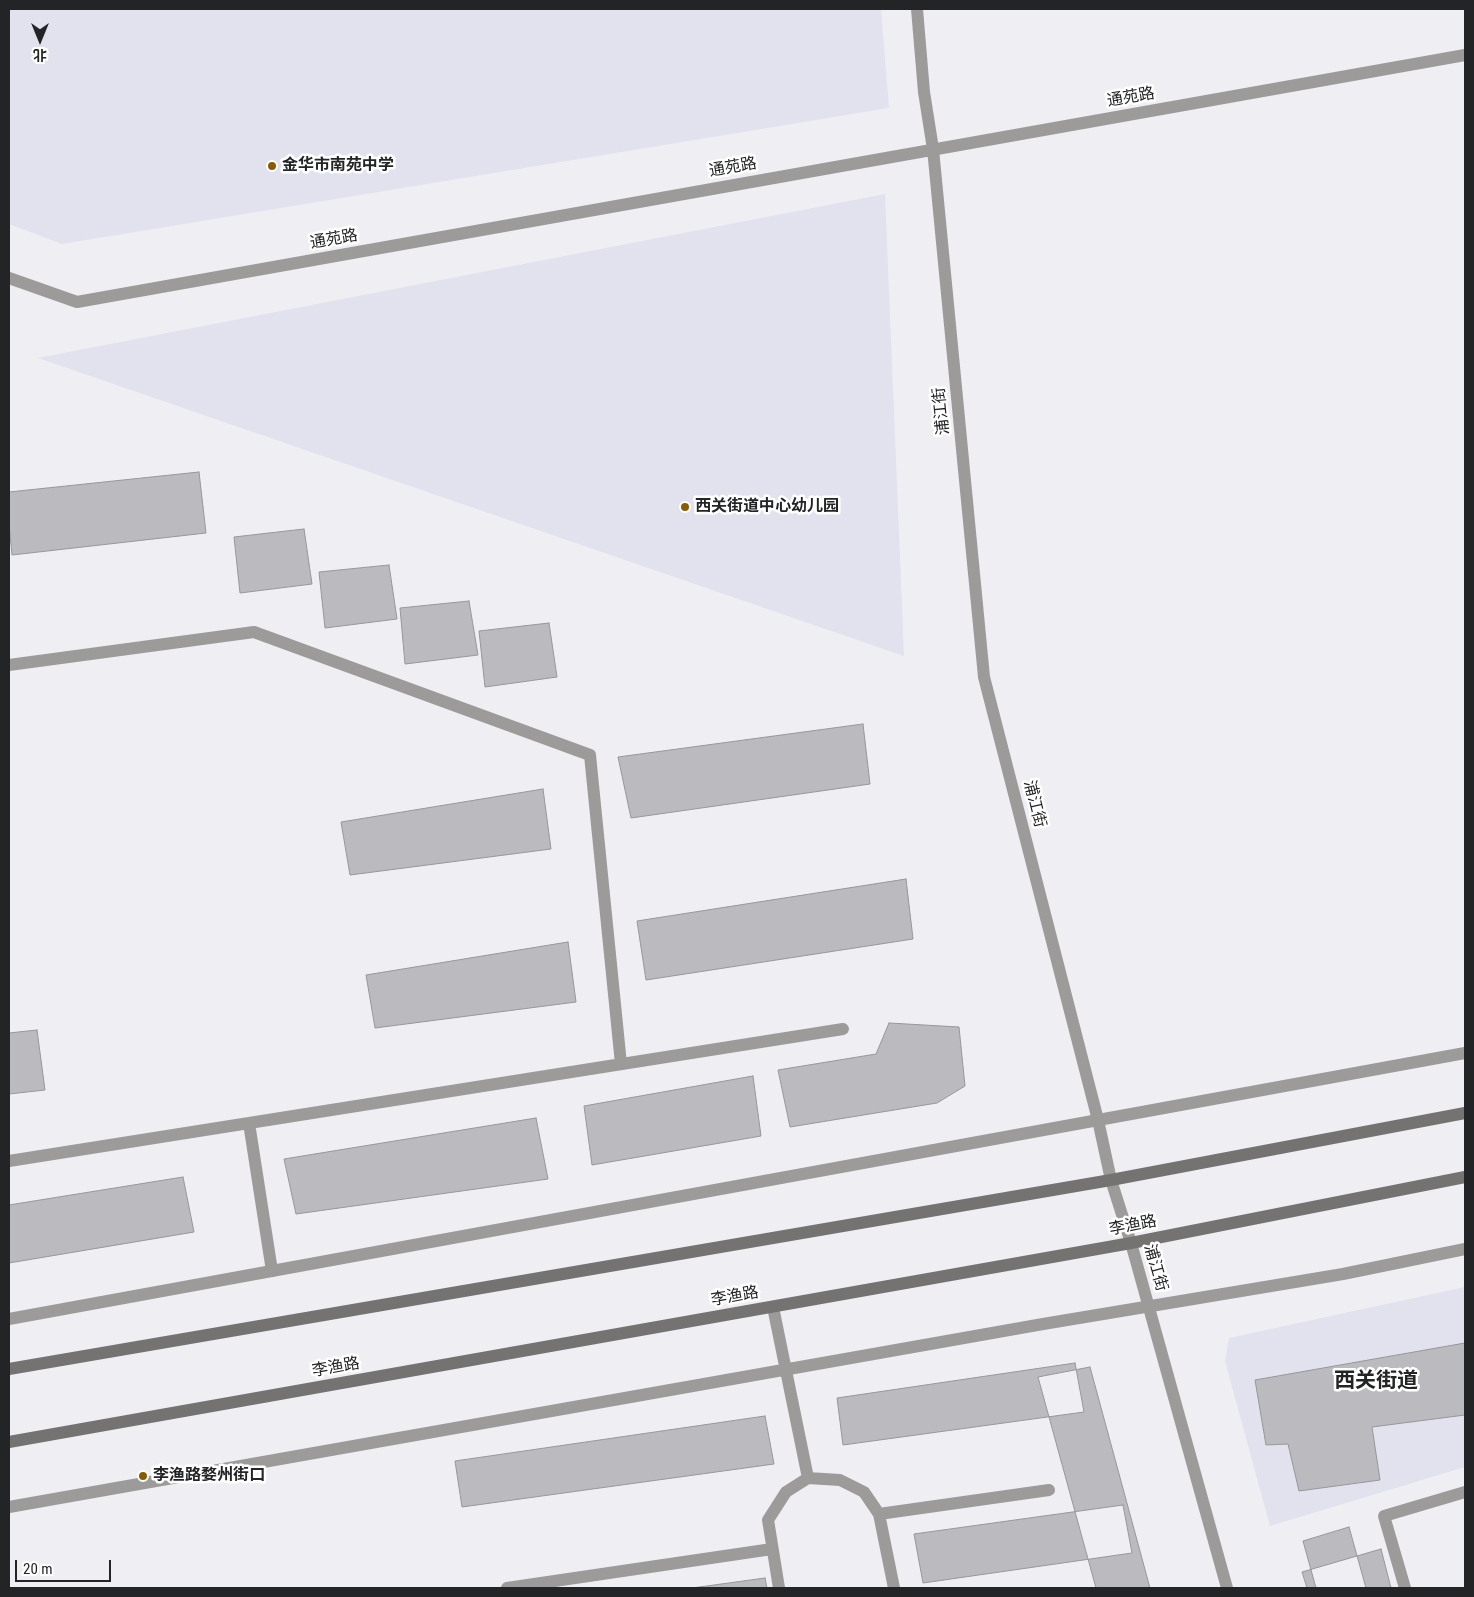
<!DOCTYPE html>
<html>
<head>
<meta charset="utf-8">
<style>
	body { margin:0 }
	#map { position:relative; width:1474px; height:1597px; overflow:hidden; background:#eeeef3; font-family:"Roboto Condensed","Noto Sans SC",sans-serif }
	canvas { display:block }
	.frame { position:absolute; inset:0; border:10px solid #232425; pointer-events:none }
	.north { position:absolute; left:15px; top:15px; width:50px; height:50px; -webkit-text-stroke:4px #fff; paint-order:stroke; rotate:180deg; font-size:14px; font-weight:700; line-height:20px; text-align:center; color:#232425 }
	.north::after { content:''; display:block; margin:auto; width:18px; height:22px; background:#232425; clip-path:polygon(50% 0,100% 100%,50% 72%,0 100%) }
	.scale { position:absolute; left:15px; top:1560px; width:96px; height:22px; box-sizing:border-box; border:2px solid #232425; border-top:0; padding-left:6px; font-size:15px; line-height:18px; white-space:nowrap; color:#232425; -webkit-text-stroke:4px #fff; paint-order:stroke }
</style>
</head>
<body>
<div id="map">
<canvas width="1474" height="1597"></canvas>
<div class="frame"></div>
<div class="north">北</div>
<div class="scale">20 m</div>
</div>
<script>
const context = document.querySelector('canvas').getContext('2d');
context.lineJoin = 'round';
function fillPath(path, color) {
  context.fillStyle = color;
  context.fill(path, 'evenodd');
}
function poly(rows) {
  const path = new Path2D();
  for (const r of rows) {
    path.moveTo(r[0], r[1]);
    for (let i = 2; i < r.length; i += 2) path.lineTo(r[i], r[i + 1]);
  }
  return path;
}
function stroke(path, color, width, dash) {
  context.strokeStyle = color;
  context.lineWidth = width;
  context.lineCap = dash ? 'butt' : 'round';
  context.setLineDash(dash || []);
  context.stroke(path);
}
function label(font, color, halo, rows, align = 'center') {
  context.font = font + ' "Roboto Condensed","Noto Sans SC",sans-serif';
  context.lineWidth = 5;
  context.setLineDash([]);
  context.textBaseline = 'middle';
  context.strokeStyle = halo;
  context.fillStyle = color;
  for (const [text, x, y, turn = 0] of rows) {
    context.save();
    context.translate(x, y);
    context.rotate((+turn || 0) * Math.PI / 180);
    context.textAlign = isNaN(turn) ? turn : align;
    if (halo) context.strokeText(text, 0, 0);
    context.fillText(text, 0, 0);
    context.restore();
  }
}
fillPath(poly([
	[9,9,881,9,889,108,62,244,9,224],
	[885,194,904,656,38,358],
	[1465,1287,1465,1467,1270,1526,1225,1361,1229,1338]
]), '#e1e2ee');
const building = poly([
	[199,472,206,533,12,555,9,524,9,492,199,472],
	[304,529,312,584,240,593,234,537,304,529],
	[389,565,397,619,325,628,319,572,389,565],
	[469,601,478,655,405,664,400,608,469,601],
	[549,623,557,677,485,687,479,631,549,623],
	[863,724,870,784,631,818,618,757,863,724],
	[543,789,551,849,350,875,341,822,543,789],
	[906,879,913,939,646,980,637,921,906,879],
	[568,942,576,1002,375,1028,366,975,568,942],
	[889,1023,959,1027,965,1086,937,1103,790,1127,778,1070,876,1054,889,1023],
	[37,1030,45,1090,9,1094,9,1033,37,1030],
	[753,1076,761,1136,592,1165,584,1106,753,1076],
	[536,1118,548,1179,296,1214,284,1159,536,1118],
	[183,1177,194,1232,9,1263,9,1205,183,1177],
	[1465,1343,1465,1415,1372,1427,1380,1480,1299,1491,1288,1444,1266,1445,1255,1380,1465,1343],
	[1075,1363,1084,1412,843,1445,837,1398,1075,1363],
	[1090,1367,1150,1588,1096,1588,1038,1377,1090,1367],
	[765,1416,774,1464,462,1507,455,1461,765,1416],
	[1123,1505,1132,1553,923,1583,914,1534,1123,1505],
	[1349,1527,1366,1588,1316,1588,1303,1541,1349,1527],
	[1381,1549,1391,1588,1307,1588,1302,1572,1381,1549],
	[765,1578,767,1588,692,1588,765,1578]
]);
fillPath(building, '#bababf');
stroke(building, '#97979b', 1);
stroke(poly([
	[773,1307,808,1478],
	[9,1319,1465,1053],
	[9,1507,1043,1324,1343,1274,1465,1249],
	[879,1514,1049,1490],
	[507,1588,772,1549],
	[779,1588,768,1520,786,1492,808,1478,840,1480,864,1492,879,1514,894,1588],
	[1405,1588,1384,1516,1465,1492]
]), '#9c9b99', 12);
stroke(poly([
	[9,665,254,632,590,755,621,1064],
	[249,1123,272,1271],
	[9,1161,843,1029]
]), '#9c9b99', 12);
stroke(poly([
	[917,9,924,92,933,149,984,677,1098,1120,1111,1180,1131,1243,1227,1588],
	[9,278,77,302,1465,55]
]), '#9c9b99', 12);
stroke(poly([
	[9,1369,1111,1180,1465,1113],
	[9,1442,1131,1243,1465,1177]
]), '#757371', 12);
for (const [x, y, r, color] of [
	[272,166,5,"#8a5c00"],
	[685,507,5,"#8a5c00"],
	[143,1476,5,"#8a5c00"]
]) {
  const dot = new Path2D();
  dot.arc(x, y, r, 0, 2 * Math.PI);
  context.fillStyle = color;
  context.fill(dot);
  stroke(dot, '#fff', 2);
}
label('16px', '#232425', '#fff', [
	["通苑路",1131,98,-10],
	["通苑路",733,168,-10],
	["通苑路",334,240,-10],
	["浦江街",942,411,-96],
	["浦江街",1034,804,76],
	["李渔路",1133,1226,-11],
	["浦江街",1155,1268,74],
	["李渔路",735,1297,-10],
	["李渔路",336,1368,-10]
]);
label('bold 16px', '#232425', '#fff', [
	["金华市南苑中学",282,166],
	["西关街道中心幼儿园",695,507],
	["李渔路婺州街口",153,1476]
], 'left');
label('bold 21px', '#232425', '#fff', [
	["西关街道",1376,1382]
]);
</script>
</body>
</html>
